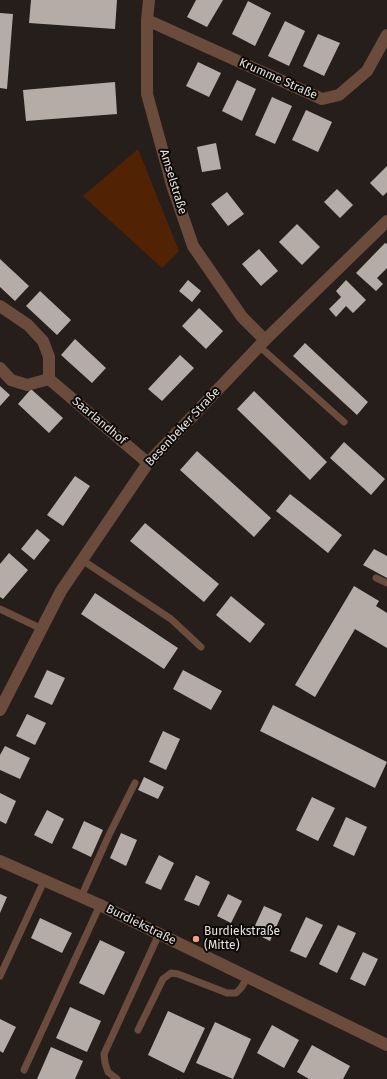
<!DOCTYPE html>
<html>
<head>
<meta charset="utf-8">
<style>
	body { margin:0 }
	canvas { display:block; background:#251e1b }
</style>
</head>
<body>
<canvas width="387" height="1079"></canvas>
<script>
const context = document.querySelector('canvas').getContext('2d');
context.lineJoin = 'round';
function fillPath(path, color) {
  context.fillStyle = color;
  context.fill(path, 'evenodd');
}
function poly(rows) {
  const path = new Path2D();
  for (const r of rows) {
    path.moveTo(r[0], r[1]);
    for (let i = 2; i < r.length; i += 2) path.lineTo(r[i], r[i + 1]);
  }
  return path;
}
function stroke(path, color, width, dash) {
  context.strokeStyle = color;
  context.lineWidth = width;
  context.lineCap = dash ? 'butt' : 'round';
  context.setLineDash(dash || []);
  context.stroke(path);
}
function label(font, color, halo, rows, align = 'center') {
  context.font = font + ' "Fira Sans",sans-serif';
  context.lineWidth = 4;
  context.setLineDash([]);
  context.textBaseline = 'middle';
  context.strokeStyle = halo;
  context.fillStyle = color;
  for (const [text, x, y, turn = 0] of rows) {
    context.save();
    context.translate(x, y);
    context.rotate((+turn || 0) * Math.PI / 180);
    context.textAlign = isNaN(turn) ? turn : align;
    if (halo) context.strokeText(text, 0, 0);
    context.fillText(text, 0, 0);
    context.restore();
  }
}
fillPath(poly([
	[138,149,179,251,162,268,83,196]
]), '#522204');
fillPath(poly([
	[31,0,117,0,115,29,29,23],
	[196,0,223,0,207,27,187,17],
	[248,1,271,13,255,46,232,34],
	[0,13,13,14,7,89,0,88],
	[285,21,305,31,289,66,268,56],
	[318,34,340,43,324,76,303,66],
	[198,62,221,73,209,97,186,86],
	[237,80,256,89,242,121,222,111],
	[115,82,117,114,26,121,23,90],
	[272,97,292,106,275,144,255,135],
	[306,110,332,122,318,152,292,140],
	[216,143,221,169,202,172,197,147],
	[387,166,387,192,383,196,370,183],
	[337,189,353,205,340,218,324,202],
	[227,192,244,214,228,226,211,204],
	[297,224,320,247,302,265,279,242],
	[385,243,387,244,387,268,377,278,383,284,376,291,356,273],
	[259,249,278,271,261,286,242,264],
	[0,259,29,286,15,301,0,287],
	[188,280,201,291,192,302,179,291],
	[346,280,366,300,353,313,346,306,336,317,329,309,341,297,336,291],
	[40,291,71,320,57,335,26,306],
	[199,308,223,331,206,349,182,326],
	[75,339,106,368,92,383,61,355],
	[305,343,368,402,357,415,293,356],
	[180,355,194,368,162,401,148,389],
	[0,386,10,395,0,406],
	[31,389,63,418,49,433,18,404],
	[254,391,327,462,310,480,237,409],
	[344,442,385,479,371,495,330,458],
	[197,451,271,518,254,537,180,470],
	[75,476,90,486,63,526,47,515],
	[290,494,342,535,328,553,276,511],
	[145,523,219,584,204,602,130,541],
	[37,529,50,540,34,560,21,549],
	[374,549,387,556,387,578,363,565],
	[9,553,28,570,3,599,0,597,0,564],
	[354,586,379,601,376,606,387,613,387,648,355,629,315,697,295,685],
	[95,593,178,648,164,669,81,614],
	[231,596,265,624,250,643,216,615],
	[47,670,65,678,52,705,34,697],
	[183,670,222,691,211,710,173,689],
	[273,705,387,762,375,788,260,731],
	[27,714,46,723,35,745,16,736],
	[163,731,180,739,166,770,149,762],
	[5,746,30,758,20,779,0,770,0,755],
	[144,777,164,787,158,799,138,790],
	[0,793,16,801,6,824,0,821],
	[312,797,335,808,318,841,296,830],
	[47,810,64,819,52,844,34,835],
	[346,817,367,827,354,856,333,846],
	[84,821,103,830,91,857,72,848],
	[121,833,137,840,126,866,110,858],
	[159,855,174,863,161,890,145,883],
	[196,875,210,882,199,906,184,900],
	[0,894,7,897,0,913],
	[228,894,242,901,231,923,217,916],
	[264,906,282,914,270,941,252,932],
	[306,917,323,925,306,958,290,951],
	[40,918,72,933,62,953,31,938],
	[338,925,356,933,337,973,319,964],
	[100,940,125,952,104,995,79,983],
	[363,952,378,959,365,986,350,979],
	[70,1007,101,1021,87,1052,56,1038],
	[168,1011,205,1028,184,1073,148,1055],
	[0,1019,16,1027,3,1053,0,1051],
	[215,1022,251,1039,233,1079,196,1063],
	[272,1025,299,1040,284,1068,257,1053],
	[312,1045,350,1066,343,1079,309,1079,297,1072],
	[51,1047,83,1061,75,1079,37,1079]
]), '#b5aca7');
stroke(poly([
	[259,346,344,422],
	[82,560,171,619,201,647],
	[376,578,387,583],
	[0,609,42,629],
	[81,897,109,835,135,783],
	[0,976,44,881],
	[138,1030,163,979,171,973,178,974,227,993,236,993,241,988,248,977],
	[24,1070,100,905],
	[117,1079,108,1072,105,1063,104,1054,159,934]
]), '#6b4b3b', 7);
stroke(poly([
	[149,0,147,20,147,94,172,185,193,246,242,317,265,340],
	[147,20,322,99,339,95,367,71,387,35],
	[0,306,28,325,43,341,49,357,49,379,148,463],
	[0,368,11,380,27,385,49,379],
	[0,710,61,591,148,463,265,340,387,221],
	[0,861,100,905,387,1045]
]), '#6b4b3b', 12);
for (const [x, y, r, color] of [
	[196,939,4,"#f1a27b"]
]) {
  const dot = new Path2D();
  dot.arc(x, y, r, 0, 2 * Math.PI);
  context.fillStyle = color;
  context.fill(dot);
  stroke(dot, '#0c0907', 1.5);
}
label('12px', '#e7e2e0', '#0c0907', [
	["Krumme Straße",278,79,24],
	["Amselstraße",173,182,73],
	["Saarlandhof",99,421,40],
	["Besenbeker Straße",183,427,-47],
	["Burdiekstraße",141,925,26]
]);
label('12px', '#e7e2e0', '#0c0907', [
	["Burdiekstraße",204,932],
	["(Mitte)",204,946]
], 'left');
</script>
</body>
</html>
